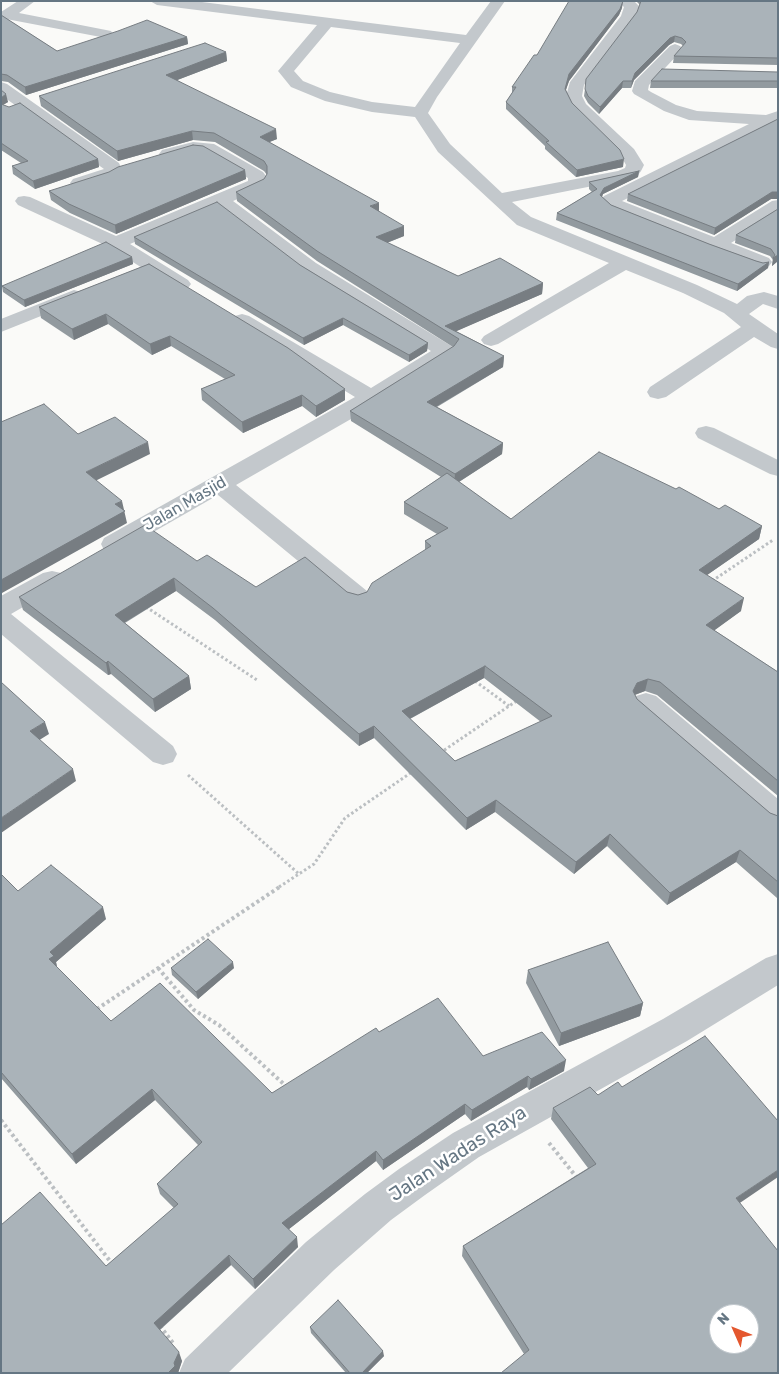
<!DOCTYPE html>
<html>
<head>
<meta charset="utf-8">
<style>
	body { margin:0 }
	#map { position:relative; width:779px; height:1374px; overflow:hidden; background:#fafaf8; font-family:Rubik,sans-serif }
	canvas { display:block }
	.frame { position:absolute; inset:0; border:2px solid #657683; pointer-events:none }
	.north { position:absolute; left:709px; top:1304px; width:50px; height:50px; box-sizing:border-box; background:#fff; border:1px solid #c1c8cd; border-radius:50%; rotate:314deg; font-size:14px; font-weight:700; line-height:20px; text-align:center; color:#657683 }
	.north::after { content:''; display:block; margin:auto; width:18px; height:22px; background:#e4572e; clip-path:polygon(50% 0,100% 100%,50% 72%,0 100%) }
</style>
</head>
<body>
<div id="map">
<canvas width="779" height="1374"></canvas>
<div class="frame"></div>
<div class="north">N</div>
</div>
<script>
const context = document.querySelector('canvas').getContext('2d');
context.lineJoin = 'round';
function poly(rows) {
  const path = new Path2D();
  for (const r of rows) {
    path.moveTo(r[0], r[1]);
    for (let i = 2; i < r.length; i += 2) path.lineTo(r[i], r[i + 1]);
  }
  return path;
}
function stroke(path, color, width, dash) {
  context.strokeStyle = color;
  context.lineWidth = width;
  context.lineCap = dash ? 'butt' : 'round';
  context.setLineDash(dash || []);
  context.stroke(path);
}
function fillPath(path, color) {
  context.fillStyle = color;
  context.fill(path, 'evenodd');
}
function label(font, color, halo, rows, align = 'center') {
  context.font = font + ' Rubik,sans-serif';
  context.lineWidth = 5;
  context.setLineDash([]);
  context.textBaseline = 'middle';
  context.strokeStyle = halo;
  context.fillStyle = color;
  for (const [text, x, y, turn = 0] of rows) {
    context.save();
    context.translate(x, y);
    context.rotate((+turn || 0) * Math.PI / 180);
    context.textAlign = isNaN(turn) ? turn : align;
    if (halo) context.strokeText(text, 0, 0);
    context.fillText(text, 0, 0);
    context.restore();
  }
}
stroke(poly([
	[712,581,773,540],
	[146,607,257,680],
	[475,681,509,706],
	[440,753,518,700],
	[188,775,300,875],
	[279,887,314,864,345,818,412,772]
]), '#bbbfc2', 3, [2.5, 2.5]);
stroke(poly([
	[158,968,194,1010,219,1025,287,1087],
	[97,1009,281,886],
	[1,1120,113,1265],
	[549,1143,578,1179],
	[160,1326,173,1343]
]), '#bbbfc2', 4, [3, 3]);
fillPath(poly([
	[18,1,35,1,19,13,106,30,111,31,113,34,111,37,106,38,1,18,1,12,18,1],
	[150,1,194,1,466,35,491,1,505,1,437,97,428,113,450,144,502,193,618,171,625,168,626,165,621,156,573,109,566,96,570,82,621,16,624,7,617,1,634,1,639,6,635,17,584,85,582,96,586,104,634,149,644,165,641,171,638,175,623,180,512,202,531,217,697,285,737,304,747,296,764,292,778,296,778,309,763,304,749,314,778,334,778,349,771,347,754,337,666,397,658,399,650,397,647,392,650,387,741,327,724,313,683,293,626,270,498,344,491,346,484,344,481,340,484,336,609,263,517,225,438,152,415,117,372,112,325,101,291,87,278,71,317,25,157,5,150,1],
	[331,27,460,43,415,107,372,102,330,92,303,81,294,71,331,27],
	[675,44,680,46,683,49,649,85,648,90,651,92,676,105,697,111,766,115,778,111,778,123,622,201,714,237,772,201,778,200,778,213,731,243,769,258,772,262,769,266,762,268,755,266,708,249,611,210,601,200,604,196,749,124,689,120,664,111,634,94,632,91,635,81,670,46,675,44],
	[1,82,7,84,119,163,122,170,119,174,116,177,85,187,79,188,73,187,70,183,73,179,104,169,1,95,1,82],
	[193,142,214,144,263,172,266,176,266,184,263,188,233,201,316,263,453,347,457,351,453,355,351,419,236,485,367,591,371,597,367,603,358,606,349,603,218,495,122,550,113,552,104,550,101,544,104,538,355,397,235,324,232,320,235,316,242,314,249,316,371,388,431,351,302,271,218,207,130,244,188,280,191,284,188,288,181,290,174,288,109,247,18,205,15,201,18,197,24,196,30,197,116,236,248,181,248,178,204,153,194,152,168,159,162,158,159,154,162,150,193,142],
	[74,290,81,292,84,296,81,300,1,332,1,319,74,290],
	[706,426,714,428,778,460,778,476,770,474,698,438,695,433,698,428,706,426],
	[52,571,61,573,65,579,61,585,11,614,173,746,177,754,173,762,163,765,153,762,1,634,1,596,43,573,52,571],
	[646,693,656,696,778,799,778,828,767,824,636,710,632,703,636,696,646,693],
	[778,954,778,985,687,1041,479,1157,425,1195,391,1220,334,1270,228,1373,179,1373,185,1359,306,1242,365,1194,399,1169,453,1133,663,1019,766,958,778,954]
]), '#c3c8cc');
fillPath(poly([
	[636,1,778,1,778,65,673,63,674,56,683,46,681,44,674,42,669,45,634,80,631,88,622,88,599,114,588,103,584,96,585,89,637,12,640,5],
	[622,8,619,15,569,81,566,90,572,103,623,167,576,177,545,149,545,146,506,109,506,102,512,93,512,87,537,55],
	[1,15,57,51,187,37,188,44,26,95,8,82,1,81],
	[226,52,227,61,177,80,277,139,269,142,379,211,404,236,387,243,458,276,543,283,542,294,456,331,504,356,503,367,437,407,503,443,502,454,459,482,511,519,676,489,719,509,762,526,759,539,707,575,741,611,714,630,778,672,778,796,657,695,645,691,635,695,637,699,770,813,778,816,777,898,736,862,667,905,607,846,574,874,495,812,466,830,374,738,359,746,215,620,176,591,125,623,189,676,191,689,155,712,111,674,108,675,23,610,19,597,197,561,256,587,347,592,358,595,367,592,425,550,425,541,437,534,404,514,404,502,441,477,351,421,350,411,453,347,317,261,237,201,236,192,264,179,267,175,264,171,215,142,193,140,118,161,41,106,39,96],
	[484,678,541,722,455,761,410,719],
	[778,72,778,88,650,88,651,81],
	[1,90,8,102,3,105,98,159,99,167,35,189,13,174,12,166,21,163,1,150],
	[778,119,778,199,771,199,714,235,627,201,628,194],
	[245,170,246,179,116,234,70,213,51,200,49,191],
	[639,171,638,177,603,194,602,197,611,205,709,244,756,261,763,263,769,262,768,268,737,291,556,220,557,213,592,192,589,189,589,182],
	[778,209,778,261,772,266,773,260,770,256,735,243,736,235],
	[134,237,300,265,428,343,427,351,409,362,343,325,304,345,135,244],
	[132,257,133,264,25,307,3,292,2,286],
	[149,264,345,389,345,400,316,417,302,406,243,433,202,400,201,389,225,379,171,346,152,355,108,324,74,340,41,318,39,307],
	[1,874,18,891,106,919,56,962,57,967,111,1021,272,1093,379,1032,483,1056,564,1071,529,1090,527,1087,471,1121,465,1114,383,1170,376,1161,289,1229,298,1247,255,1289,231,1265,160,1330,182,1361,178,1373,1,1373,106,1266,174,1208,160,1194,157,1184,198,1145,155,1100,76,1164,1,1078],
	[171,968,234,968,198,999,172,975],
	[528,970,643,1003,640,1016,559,1046,526,983],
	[622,1087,740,1203,524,1354,462,1256,463,1246,588,1168,551,1119,553,1108,598,1095],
	[310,1327,384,1356,367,1373,346,1373,311,1333]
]), '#929a9f');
fillPath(poly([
	[623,1,622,8,619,15,569,81,564,95,565,89,569,74],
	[675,36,674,42,669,45,634,80,631,88,632,81,635,73,670,38],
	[187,37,188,44,26,95,25,87],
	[226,52,227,61,167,84,166,75],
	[623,81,622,88,599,114,600,107],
	[6,94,8,102,1,106,1,98],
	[276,129,277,139,260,146,260,137],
	[192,131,193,140,118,161,117,151],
	[98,159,99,167,35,189,33,181],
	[624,159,623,167,576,177,577,170],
	[245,170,246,179,116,234,115,225],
	[639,171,638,177,603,194,600,201,600,195,604,188],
	[772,192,778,192,778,199,771,199,714,235,715,228],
	[379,203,379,213,370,206],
	[404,226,404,236,376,247,376,237],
	[778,255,778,261,772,266,773,258],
	[132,257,133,264,25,307,24,300],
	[769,262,768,268,737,291,738,284],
	[543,283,542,294,450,334,445,326],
	[106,314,108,324,74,340,72,329],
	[343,318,343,325,304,345,303,338],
	[170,336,171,346,152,355,150,344],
	[428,343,427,351,409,362,409,355],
	[504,356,503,367,427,412,427,402],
	[345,389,345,400,316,417,316,406],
	[302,395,302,406,243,433,242,422],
	[148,442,150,454,89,484,86,472],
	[503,443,502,454,454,485,455,474],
	[122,501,127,523,2,593,1,580,115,504],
	[762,526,759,539,697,582,699,570],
	[174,578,176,591,117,627,115,615],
	[744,598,741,611,704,638,706,625],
	[108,661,111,674,108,675,106,663],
	[485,666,484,678,402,723,402,711],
	[189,676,191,689,155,712,153,699],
	[648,679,645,691,634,695,633,691,637,683],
	[45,722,49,734,33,744,30,731],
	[374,726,374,738,359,746,359,734],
	[73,769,76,781,1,833,1,818],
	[496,800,495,812,466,830,467,818],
	[610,834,607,846,574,874,576,862],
	[740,850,736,862,667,905,670,893],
	[103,907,106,919,56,962,57,967,49,959,50,952],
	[233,962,234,968,198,999,196,992],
	[643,1003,640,1016,559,1046,561,1033],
	[566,1060,564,1071,529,1090,531,1079],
	[528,1076,527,1087,471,1121,472,1110],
	[152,1089,155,1100,76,1164,72,1154],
	[465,1104,465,1114,383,1170,383,1160],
	[376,1151,376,1161,284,1233,282,1223],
	[778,1170,778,1177,731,1209,736,1198],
	[297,1237,298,1247,255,1289,253,1279],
	[229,1255,231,1265,157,1332,154,1323],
	[383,1351,384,1356,367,1373,362,1373],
	[179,1352,182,1361,178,1373,168,1373,174,1363]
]), '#777d82');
const building = poly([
	[569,1,623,1,620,9,569,74,565,89,572,103,620,150,624,159,577,170,546,142,549,141,506,102,516,87,512,87,534,55,537,55,569,1],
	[641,1,778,1,778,58,674,56,686,42,682,38,675,36,670,38,635,73,632,81,623,81,600,107,588,96,585,89,586,79,637,12,641,1],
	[1,15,57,51,118,31,147,20,187,37,25,87,7,75,1,74,1,15],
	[205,43,226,52,166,75,276,129,260,137,379,203,370,206,404,226,376,237,458,276,500,258,543,283,445,326,504,356,427,402,503,443,455,474,350,411,454,346,459,339,317,251,236,192,264,179,267,174,267,166,264,161,214,133,192,131,117,151,39,96,205,43],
	[662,69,778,72,778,81,651,81,662,69],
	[1,90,6,94,1,98,1,90],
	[20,103,98,159,33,181,12,166,28,161,1,143,1,104,9,107,20,103],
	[778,119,778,192,772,192,715,228,628,194,778,119],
	[193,145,203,146,245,170,115,225,69,204,49,191,109,172,118,167,193,145],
	[639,171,604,188,600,195,611,205,709,244,756,261,763,263,769,262,738,284,557,213,597,189,589,182,639,171],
	[217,202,300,265,428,343,409,355,343,318,303,338,134,237,217,202],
	[778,209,778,255,773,258,775,255,771,249,736,235,778,209],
	[106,242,132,257,24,300,2,286,106,242],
	[149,264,288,348,345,389,316,406,302,395,242,422,201,389,235,375,170,336,150,344,106,314,72,329,39,307,149,264],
	[44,404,78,434,115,417,148,442,86,472,122,501,115,504,125,511,1,580,1,422,44,404],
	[599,452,676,489,679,487,719,509,725,505,762,526,699,570,744,598,706,625,778,672,778,781,660,682,648,679,637,683,633,691,637,699,770,813,778,816,778,882,740,850,670,893,610,834,576,862,496,800,467,818,374,726,359,734,213,608,174,578,115,615,189,676,153,699,108,661,106,663,19,597,145,525,197,561,207,555,256,587,305,557,347,592,358,595,367,592,372,583,431,546,425,541,448,528,404,502,447,473,511,519,599,452],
	[485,666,552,716,455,761,402,711,485,666],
	[1,682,45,722,30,731,73,769,1,818,1,682],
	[51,865,103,907,50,952,54,956,49,959,111,1021,160,983,272,1093,376,1028,379,1032,438,998,483,1056,542,1032,566,1060,531,1079,528,1076,472,1110,465,1104,383,1160,376,1151,282,1223,297,1237,253,1279,229,1255,154,1323,179,1352,174,1363,175,1366,168,1373,1,1373,1,1225,40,1192,106,1266,178,1204,157,1184,202,1142,152,1089,72,1154,1,1072,1,874,18,891,51,865],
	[208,939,233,962,196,992,171,968,208,939],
	[608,942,643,1003,561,1033,528,970,608,942],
	[705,1036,778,1121,778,1170,736,1198,778,1251,778,1373,501,1373,529,1350,463,1246,596,1164,553,1108,590,1087,598,1095,618,1082,622,1087,705,1036],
	[719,1314,749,1314,749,1344,719,1344,719,1314],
	[338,1300,383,1351,362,1373,350,1373,310,1327,338,1300]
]);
fillPath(building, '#aab3b9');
stroke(building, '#777d82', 1);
label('16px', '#657683', '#fff', [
	["Jalan Masjid",185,504,-30]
]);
label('19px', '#657683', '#fff', [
	["Jalan Wadas Raya",458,1154,-33]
]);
</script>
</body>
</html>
